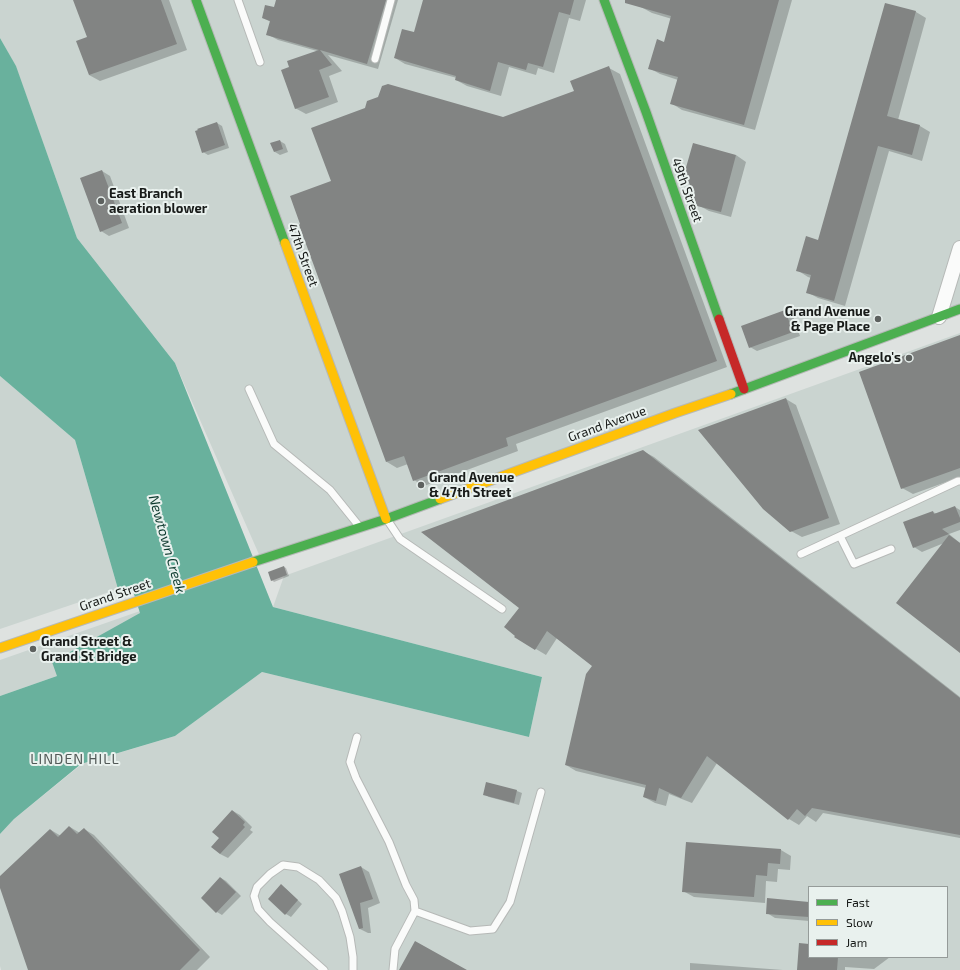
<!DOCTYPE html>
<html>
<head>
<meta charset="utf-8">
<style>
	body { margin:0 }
	#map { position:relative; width:960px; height:970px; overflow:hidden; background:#dee2e0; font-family:"Exo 2",sans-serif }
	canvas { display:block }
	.legend { position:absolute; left:808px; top:886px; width:140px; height:72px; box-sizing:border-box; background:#e9f1ee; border:1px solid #959b99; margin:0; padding:5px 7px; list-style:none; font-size:12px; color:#181b19 }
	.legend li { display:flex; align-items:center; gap:8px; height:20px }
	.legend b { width:20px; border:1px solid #959b99 }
</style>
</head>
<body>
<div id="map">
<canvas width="960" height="970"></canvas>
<ul class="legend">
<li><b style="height:5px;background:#4caf50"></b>Fast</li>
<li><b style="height:5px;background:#ffc107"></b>Slow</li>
<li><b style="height:5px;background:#c62828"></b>Jam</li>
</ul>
</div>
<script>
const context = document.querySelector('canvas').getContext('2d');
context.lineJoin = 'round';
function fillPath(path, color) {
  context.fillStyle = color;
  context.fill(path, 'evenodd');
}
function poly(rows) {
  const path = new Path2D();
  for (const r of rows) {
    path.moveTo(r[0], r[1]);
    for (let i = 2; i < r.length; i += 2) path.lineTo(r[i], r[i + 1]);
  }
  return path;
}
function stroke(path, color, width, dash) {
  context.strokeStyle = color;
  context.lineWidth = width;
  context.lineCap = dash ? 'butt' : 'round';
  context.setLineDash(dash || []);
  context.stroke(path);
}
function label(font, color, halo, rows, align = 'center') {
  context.font = font + ' "Exo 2",sans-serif';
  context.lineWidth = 4;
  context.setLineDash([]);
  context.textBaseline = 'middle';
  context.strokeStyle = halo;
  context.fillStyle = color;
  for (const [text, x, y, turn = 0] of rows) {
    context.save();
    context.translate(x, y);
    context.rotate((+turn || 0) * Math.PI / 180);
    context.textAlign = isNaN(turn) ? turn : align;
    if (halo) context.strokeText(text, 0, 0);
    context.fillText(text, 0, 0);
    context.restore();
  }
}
fillPath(poly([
	[0,0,960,0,960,309,261,559,175,363,77,238,16,67,0,38],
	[960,333,960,970,1,970,0,966,0,834,14,819,82,764,175,736,262,672,529,737,542,677,273,607,284,576],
	[809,887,947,887,947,957,809,957],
	[0,376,75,440,118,589,0,629],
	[140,611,140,613,57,676,0,696,0,660]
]), '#cad4d0');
fillPath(poly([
	[0,38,16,66,77,238,175,363,273,607,542,677,529,737,262,672,175,736,81,764,14,819,0,834,0,696,57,676,52,662,140,613,133,591,118,589,75,440,0,376]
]), '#69b19d');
fillPath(poly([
	[79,0,169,0,187,50,100,81,89,75,88,37],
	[277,0,398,0,378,69,328,55,342,71,329,76,338,102,306,114,295,108,291,67,317,51,278,40,267,34,271,22,263,18,275,9],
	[424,0,586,0,580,21,569,18,554,73,538,68,536,75,509,67,501,96,467,86,456,80,457,78,405,64,395,58,415,33],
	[643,0,792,0,755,130,682,110,671,103,678,80,660,74,649,68,665,43,672,19,652,13,641,7],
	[886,4,916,12,926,18,898,120,920,126,930,132,922,161,889,151,845,306,818,298,807,292,811,278,808,277,797,270,819,241],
	[609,68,620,74,727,367,516,444,518,451,424,486,414,480,408,464,397,468,387,462,503,119,575,92],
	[217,123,222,126,229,148,208,155,203,152],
	[280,141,285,144,288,152,280,155,275,152],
	[736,155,746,162,731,217,709,211,698,205],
	[102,171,110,176,129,228,109,236,101,231],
	[785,312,793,316,800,336,757,351,750,347],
	[960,336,960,477,913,494,902,488],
	[786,399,796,405,840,524,802,537,791,531],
	[643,451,654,457,960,697,960,838,823,813,816,822,807,816,799,825,789,819,717,763,692,803,669,794,666,806,655,803,644,797,646,788,576,771,566,765,594,666,557,638,546,655,516,637],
	[955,507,960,510,960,530,949,534,960,543,960,652,944,543,922,552,914,547,933,512,937,514],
	[284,567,286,568,289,576,274,582,272,580],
	[487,783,517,791,522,793,519,805,489,797,484,794],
	[233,811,240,815,252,827,250,830,253,832,228,858,220,854,221,838],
	[70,827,80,833,84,829,94,835,210,957,197,970,29,970,0,885,0,878,51,830,61,836],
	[781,850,791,856,790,870,778,869,777,882,766,881,765,903,694,897,683,891],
	[361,867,369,872,380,903,368,908,371,933,368,933,360,929,340,875],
	[221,878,226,881,241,896,222,915,217,912],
	[281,886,286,889,302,904,291,917,286,914],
	[809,903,809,921,775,918,767,913],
	[809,945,809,957,890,957,874,969,845,967,845,970,798,970],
	[690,963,783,970,690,970]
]), '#0003');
fillPath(poly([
	[73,0,161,0,177,44,89,75,76,41,87,37],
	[276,0,386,0,367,64,320,50,332,65,319,70,329,97,295,109,281,70,289,67,287,61,319,50,266,35,270,21,262,18,265,5,274,7],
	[423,0,574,0,570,15,559,12,543,67,528,63,526,70,498,62,490,91,455,80,456,76,394,58,402,29,414,32],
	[625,0,779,0,744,125,670,104,678,77,648,69,657,39,664,42,671,16,625,3],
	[885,3,916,11,887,116,920,125,912,155,878,146,834,301,806,293,811,275,796,271,806,236,818,240],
	[609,66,717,361,506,438,508,446,413,481,404,456,386,462,299,225,300,224,290,196,331,181,311,128,365,108,367,101,378,97,382,86,388,84,503,117,574,91,570,81],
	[217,122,225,145,202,153,195,131,198,130,197,129],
	[280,140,283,149,274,152,270,143],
	[693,143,736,155,721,212,697,206,685,171],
	[102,170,122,223,100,232,80,178],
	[785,310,793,332,749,348,741,326],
	[960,335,960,468,901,489,859,372],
	[786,398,829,518,790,532,763,509,698,430],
	[643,450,960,698,960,835,812,808,805,816,797,809,788,820,707,756,681,798,659,788,656,801,643,797,646,785,565,765,586,674,592,666,547,631,535,650,514,637,515,636,504,627,519,608,421,532],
	[955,506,960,518,960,522,942,529,949,534,913,548,903,522,933,511,934,514],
	[949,535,960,543,960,653,896,603],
	[284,566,287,575,271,581,268,572],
	[486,782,517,790,514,803,483,795],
	[232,810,245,822,243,825,245,827,220,854,211,847,219,838,212,832],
	[69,826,77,834,84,828,200,950,180,970,28,970,0,888,0,876,50,829,58,837],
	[686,842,781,849,780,864,768,863,767,876,756,875,754,897,682,892],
	[361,866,373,899,360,903,363,928,359,929,339,874],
	[220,877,236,892,216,913,201,898],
	[281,884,298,900,285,915,268,899],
	[767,898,809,902,809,917,766,914],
	[415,941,467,970,399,970],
	[799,943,809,944,809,957,838,957,837,970,797,970]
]), '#828483');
const lane = poly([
	[238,0,260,62],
	[375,59,391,0],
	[249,389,274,444,330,490,359,526],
	[388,521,400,539,502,609],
	[840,536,854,564,891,549],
	[801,554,958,481,960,481],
	[357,737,350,762,356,778,389,842,406,885,414,900,415,911,395,949,393,970],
	[415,911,470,931,493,929,510,902,541,792],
	[324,970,270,922,258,909,254,896,257,887,270,874,283,865,298,867,319,880,336,898,342,911,350,937,353,957,353,970]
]);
const street = poly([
	[939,317,960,248]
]);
const fast = poly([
	[196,0,285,243],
	[604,0,646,112,719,319],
	[731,394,960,309],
	[253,562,386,519,440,499]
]);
const slow = poly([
	[285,243,386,519],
	[440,499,675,413,731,394],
	[0,648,253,562]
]);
const jam = poly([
	[719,319,744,389]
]);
stroke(lane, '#b6b9b7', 9);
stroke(street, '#b6b9b7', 16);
stroke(fast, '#b6b9b7', 11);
stroke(slow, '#b6b9b7', 11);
stroke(jam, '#b6b9b7', 11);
stroke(lane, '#fafbfa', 7);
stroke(street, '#fafbfa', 14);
stroke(fast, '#4caf50', 9);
stroke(slow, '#ffc107', 9);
stroke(jam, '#c62828', 9);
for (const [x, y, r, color] of [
	[101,201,4,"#5d615f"],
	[878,319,4,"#5d615f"],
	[909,358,4,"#5d615f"],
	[421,485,4,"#5d615f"],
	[33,649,4,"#5d615f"]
]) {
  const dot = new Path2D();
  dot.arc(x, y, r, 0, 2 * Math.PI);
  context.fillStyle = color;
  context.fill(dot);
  stroke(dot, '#e9f1ee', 1.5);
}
label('13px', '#181b19', '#e9f1ee', [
	["49th Street",687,190,70],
	["47th Street",303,255,70],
	["Grand Avenue",607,424,-20],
	["Grand Street",115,595,-19]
]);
label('bold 13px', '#181b19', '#e9f1ee', [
	["East Branch",109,194],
	["aeration blower",109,209],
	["Grand Avenue",870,312,"right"],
	["& Page Place",870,327,"right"],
	["Angelo's",901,358,"right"],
	["Grand Avenue",429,478],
	["& 47th Street",429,493],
	["Grand Street &",41,642],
	["Grand St Bridge",41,657]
], 'left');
label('italic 14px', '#0d3a2e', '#e9f1ee', [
	["Newtown Creek",167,544,74]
]);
context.letterSpacing = '1px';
label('14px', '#525957', '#e9f1ee', [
	["LINDEN HILL",75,759]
]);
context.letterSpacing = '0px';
</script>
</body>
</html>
